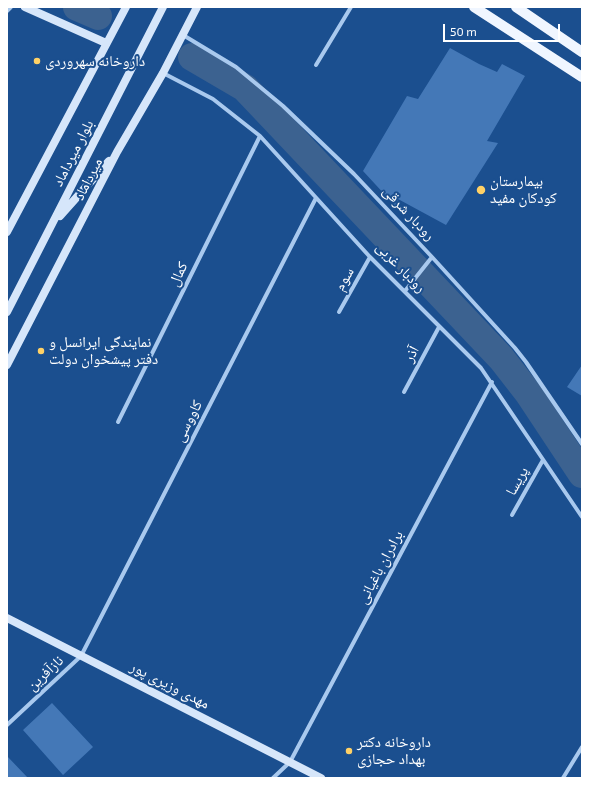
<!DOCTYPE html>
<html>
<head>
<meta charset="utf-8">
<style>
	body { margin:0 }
	#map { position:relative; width:589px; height:785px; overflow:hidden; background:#1b4f8f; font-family:"Exo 2",sans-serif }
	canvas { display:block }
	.frame { position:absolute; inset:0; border:8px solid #fff; pointer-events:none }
	.scale { position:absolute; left:443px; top:24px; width:117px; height:18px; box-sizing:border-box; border:2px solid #fff; border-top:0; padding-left:5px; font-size:12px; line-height:14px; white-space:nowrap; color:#fff; -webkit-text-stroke:3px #1b4f8f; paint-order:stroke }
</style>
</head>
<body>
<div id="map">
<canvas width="589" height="785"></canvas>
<div class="frame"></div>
<div class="scale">50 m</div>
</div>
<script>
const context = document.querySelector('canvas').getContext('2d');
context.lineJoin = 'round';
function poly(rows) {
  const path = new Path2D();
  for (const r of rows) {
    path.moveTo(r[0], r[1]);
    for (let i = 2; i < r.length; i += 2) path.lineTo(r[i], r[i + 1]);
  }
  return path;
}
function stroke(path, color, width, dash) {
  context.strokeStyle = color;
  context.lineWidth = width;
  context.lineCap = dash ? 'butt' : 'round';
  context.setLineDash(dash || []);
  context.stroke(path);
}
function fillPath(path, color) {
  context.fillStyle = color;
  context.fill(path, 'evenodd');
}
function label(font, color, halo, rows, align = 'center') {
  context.font = font + ' "Exo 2","Noto Naskh Arabic",sans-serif';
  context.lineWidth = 4;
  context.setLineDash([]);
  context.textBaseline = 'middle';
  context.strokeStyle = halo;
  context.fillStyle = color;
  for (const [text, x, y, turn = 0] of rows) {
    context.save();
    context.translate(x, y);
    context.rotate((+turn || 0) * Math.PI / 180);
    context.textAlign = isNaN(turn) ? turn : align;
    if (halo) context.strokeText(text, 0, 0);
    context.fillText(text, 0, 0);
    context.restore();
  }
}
stroke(poly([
	[77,7,98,16],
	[192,57,245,88,501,358,529,394,582,474]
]), '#3c6290', 28);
fillPath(poly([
	[450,48,479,64,497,72,502,64,525,76,487,141,498,143,446,225,398,199,399,210,363,171,407,96,418,99],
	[582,365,582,396,567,387],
	[52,703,93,747,63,775,23,730],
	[7,756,28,778,7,778]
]), '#4478b7');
stroke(poly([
	[7,11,11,7],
	[183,35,236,67,283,106,354,174,432,257,515,348,526,362,582,444],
	[316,65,351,7],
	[163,73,213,99,260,136,370,257,481,368,582,517],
	[405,291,432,257],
	[339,312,370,257],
	[404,392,439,327],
	[118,422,260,136],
	[512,515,543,460],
	[7,725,81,656,316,198],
	[273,778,290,762,492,382],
	[563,778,582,747]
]), '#a9c9ee', 4);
stroke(poly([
	[25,7,106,43],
	[60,216,109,161],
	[7,232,126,7],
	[7,312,163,7],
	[7,365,117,152,163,73,197,7],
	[7,618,321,778]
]), '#d6e6fa', 8);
stroke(poly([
	[474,7,582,77],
	[516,7,582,52]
]), '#f0f6ff', 10);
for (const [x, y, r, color] of [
	[37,61,4,"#ffd166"],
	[481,190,5,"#ffd166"],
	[41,351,4,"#ffd166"],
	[349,751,4,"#ffd166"]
]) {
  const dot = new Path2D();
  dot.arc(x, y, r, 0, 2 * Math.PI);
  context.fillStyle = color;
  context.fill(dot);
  stroke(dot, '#1b4f8f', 1.5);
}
label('15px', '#fff', '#1b4f8f', [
	["داروخانه سهروردی",45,61],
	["بیمارستان",490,181],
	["کودکان مفید",490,198],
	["نمایندگی ایرانسل و",49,342],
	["دفتر پیشخوان دولت",49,359],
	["داروخانه دکتر",357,742],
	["بهداد حجازی",357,759]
], 'left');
label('15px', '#fff', '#1b4f8f', [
	["بلوار میرداماد",73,153,-63],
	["میرداماد",88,179,-63],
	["رودبار شرقی",409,213,47],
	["رودبار غربی",401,267,46],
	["کمال",178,274,-64],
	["سوم",344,279,-61],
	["آذر",411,354,-62],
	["کاووسی",188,421,-63],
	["پریسا",517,481,-61],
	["برادران باغیانی",380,567,-62],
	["نازآفرین",45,673,-43],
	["مهدی وزیری پور",170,685,27]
]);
</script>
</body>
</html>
